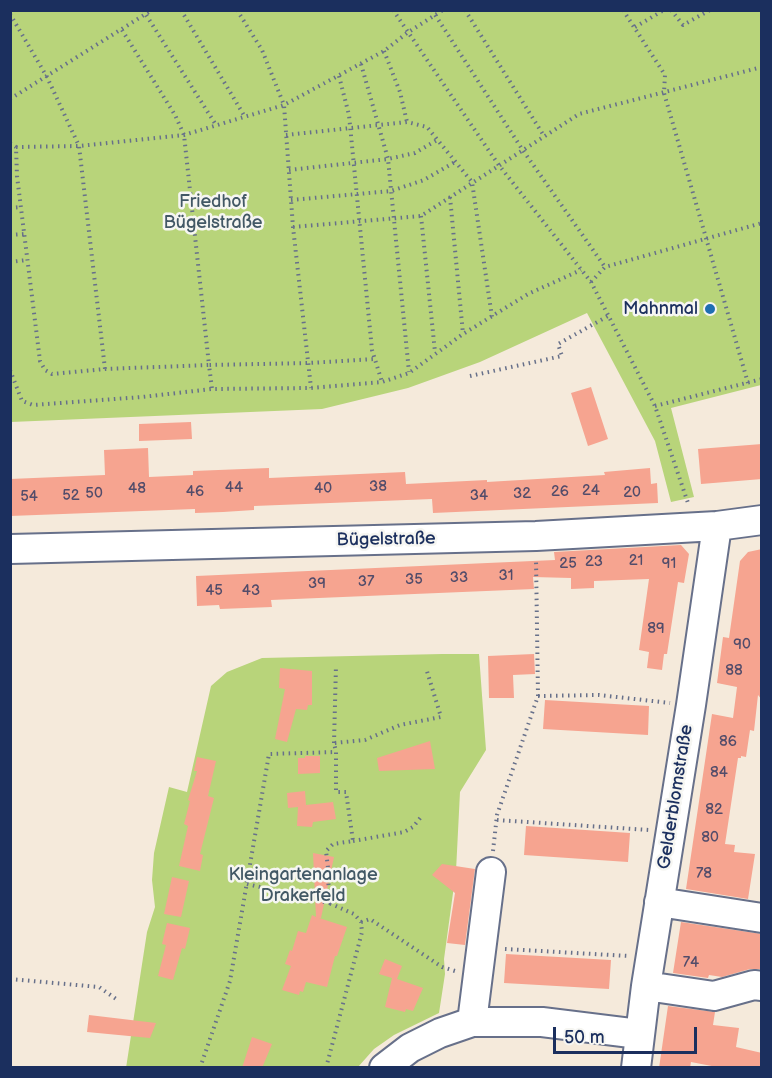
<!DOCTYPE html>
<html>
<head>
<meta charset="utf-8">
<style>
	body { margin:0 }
	#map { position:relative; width:772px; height:1078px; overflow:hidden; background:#f5eadb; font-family:"Balsamiq Sans",sans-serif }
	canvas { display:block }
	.frame { position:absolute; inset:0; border:12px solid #1b2f5e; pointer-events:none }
	.scale { position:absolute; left:553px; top:1027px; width:144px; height:27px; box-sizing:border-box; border:3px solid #1b2f5e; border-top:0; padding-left:8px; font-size:18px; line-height:21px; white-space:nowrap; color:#1b2f5e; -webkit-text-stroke:4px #f6f6f2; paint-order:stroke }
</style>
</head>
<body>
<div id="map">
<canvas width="772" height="1078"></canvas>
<div class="frame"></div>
<div class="scale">50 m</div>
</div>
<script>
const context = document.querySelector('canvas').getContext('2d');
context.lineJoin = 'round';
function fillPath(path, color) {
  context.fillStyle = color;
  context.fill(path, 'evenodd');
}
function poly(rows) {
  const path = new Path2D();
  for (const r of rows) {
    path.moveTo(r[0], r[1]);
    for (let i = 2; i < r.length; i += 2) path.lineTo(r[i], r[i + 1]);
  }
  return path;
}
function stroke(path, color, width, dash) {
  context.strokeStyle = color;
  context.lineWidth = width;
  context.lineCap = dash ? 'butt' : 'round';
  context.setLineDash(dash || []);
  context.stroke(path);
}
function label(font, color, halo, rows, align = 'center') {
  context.font = font + ' "Balsamiq Sans",sans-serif';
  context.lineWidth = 5;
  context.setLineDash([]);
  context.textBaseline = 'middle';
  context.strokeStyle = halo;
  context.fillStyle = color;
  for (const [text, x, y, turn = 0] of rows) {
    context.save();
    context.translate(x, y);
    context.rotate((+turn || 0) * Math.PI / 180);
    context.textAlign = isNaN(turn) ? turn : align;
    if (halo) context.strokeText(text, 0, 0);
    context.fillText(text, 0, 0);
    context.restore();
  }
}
fillPath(poly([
	[10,11,761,11,761,385,671,408,694,497,671,502,655,441,587,313,480,362,408,388,322,409,11,422],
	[442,654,479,654,486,750,460,792,456,871,444,959,445,974,439,1013,394,1035,374,1049,358,1067,126,1068,147,932,155,907,152,880,154,853,169,787,187,792,211,686,227,672,262,658]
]), '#b8d47a');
fillPath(poly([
	[591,387,608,439,588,446,571,393],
	[191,422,192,439,139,441,139,424],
	[762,444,762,479,701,484,698,449],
	[148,448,149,477,193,475,193,471,269,468,269,478,405,472,406,484,487,480,487,482,605,475,604,472,650,468,651,484,657,483,658,503,433,513,432,499,254,506,254,510,223,512,195,513,195,509,10,516,10,479,105,475,104,450],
	[681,545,689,554,684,583,678,582,667,654,664,654,662,670,647,668,649,652,639,650,649,579,594,581,594,588,571,589,571,578,533,577,534,589,271,600,272,607,220,609,219,605,197,606,196,576,555,560,554,552],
	[762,549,762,700,758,695,754,731,750,730,746,757,741,756,741,758,738,758,725,844,735,845,734,852,755,854,748,899,686,889,712,714,733,718,737,687,717,683,723,637,729,638,740,561,748,552],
	[534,654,535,674,513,675,514,698,489,698,488,656],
	[280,668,312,671,312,705,308,705,307,710,296,709,287,742,275,739,285,689,279,688],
	[545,700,649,706,648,735,543,729],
	[430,741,435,769,379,771,377,758],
	[305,756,320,756,320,773,298,774,298,758,305,758],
	[197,757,216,761,208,796,214,798,200,854,203,855,200,871,179,866,188,826,184,824,190,801,188,800,197,771,194,771],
	[305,791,306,805,333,802,336,819,313,822,312,827,297,826,298,807,288,808,287,793],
	[526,826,630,833,628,862,524,855],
	[313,853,334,857,321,918,319,918,347,927,337,956,335,956,327,987,306,982,303,992,300,991,299,995,282,990,291,966,285,964,290,950,292,951,298,931,306,933,312,915,316,917],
	[442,864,475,869,465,945,447,943,455,893,432,875],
	[172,877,189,881,181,917,164,914],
	[681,922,762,934,762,969,750,969,722,977,709,975,708,978,673,973],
	[167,923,190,928,185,949,182,948,173,980,158,976,166,945,162,944],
	[506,954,611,960,609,989,504,983],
	[385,959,402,966,397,979,423,988,413,1011,406,1009,405,1012,385,1007,392,978,379,974],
	[668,1006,715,1012,713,1025,739,1028,736,1047,762,1053,762,1068,722,1068,691,1062,690,1068,659,1068],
	[89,1015,156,1023,150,1038,87,1032],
	[252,1037,272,1044,262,1068,242,1068]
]), '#f6a490');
const minor = poly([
	[10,549,536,536,717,526,762,520],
	[659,902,762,918],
	[646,986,714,996,754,985,762,986],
	[472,1022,491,872],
	[384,1068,410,1048,440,1033,472,1022,542,1022,639,1034],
	[636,1068,646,986,691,705,717,526]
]);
stroke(minor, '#67708a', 32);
stroke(poly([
	[143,10,216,125],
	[181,10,245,117],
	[237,10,262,50,284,105,293,227,311,388],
	[393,10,498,164,591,282,655,406,689,506],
	[432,10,522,149,605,267],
	[465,10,544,136],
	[623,10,665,75,664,93,748,383],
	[671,10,683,25,710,10],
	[10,14,47,77,79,146,105,369],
	[635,27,664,10],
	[122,30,175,115,184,135,209,365,309,363,375,359],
	[384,51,400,92,407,122],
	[361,64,388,159,409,372],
	[339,76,349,115,372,350,382,382],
	[10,99,152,10],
	[286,135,407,122,427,127,472,182,492,317],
	[10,143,16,147,17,176,40,361,45,370,52,374,105,369,209,365,212,389],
	[16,147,79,146,184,135,284,105,384,51,407,33,443,10],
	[289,170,388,159,415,153,437,140],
	[450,197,463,334],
	[291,200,391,191,424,180,455,162],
	[10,208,21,207],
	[421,216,435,352],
	[293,227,421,216,579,114,762,67],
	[10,235,24,234],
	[10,262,27,260],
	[591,282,605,267,762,223],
	[10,370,22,401,33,405,142,397,212,389,311,388,382,382,409,373,463,334,528,294,581,270],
	[470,376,562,356,558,344,608,316],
	[655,406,762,379],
	[538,696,599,695,670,703],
	[334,743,336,665],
	[497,820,649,830],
	[353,841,404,832,413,827,421,817],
	[493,851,497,815,538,696,536,559],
	[247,884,329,903,328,868,326,851,333,844,353,841,346,792,336,792,336,752,334,743,365,740,400,725,441,717,426,668],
	[361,922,370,919,442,967,455,971],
	[505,949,629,956],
	[10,979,99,987,119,1001],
	[200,1068,230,981,269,754,336,752],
	[326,1068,362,932,361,922,354,914,329,903]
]), '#67708a', 4, [1.5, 4.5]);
stroke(minor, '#fff', 28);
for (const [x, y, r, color] of [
	[710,309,6,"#1f6fb2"]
]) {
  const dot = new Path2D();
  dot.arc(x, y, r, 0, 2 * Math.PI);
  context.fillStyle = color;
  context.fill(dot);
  stroke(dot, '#f6f6f2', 2);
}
label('15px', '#524c6a', null, [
	["38",378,487],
	["44",234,488],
	["48",137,489],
	["40",323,489],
	["24",591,491],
	["46",195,492],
	["26",560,492],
	["20",632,493],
	["50",94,494],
	["32",522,494],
	["52",71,496],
	["34",479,496],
	["54",29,497],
	["21",636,561],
	["23",594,562],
	["25",568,564],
	["91",669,564],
	["31",506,576],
	["33",459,578],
	["35",414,580],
	["37",366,582],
	["39",317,584],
	["45",214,591],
	["43",251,591],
	["89",656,629],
	["90",742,645],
	["88",734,671],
	["86",728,742],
	["84",719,773],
	["82",714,810],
	["80",710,838],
	["78",704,874],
	["74",691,963]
]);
label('18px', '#425865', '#f6f6f2', [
	["Friedhof",213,202],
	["Bügelstraße",213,223],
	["Kleingartenanlage",303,875],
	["Drakerfeld",303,896]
]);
label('18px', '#1b2f5e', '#f6f6f2', [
	["Mahnmal",698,309]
], 'right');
label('18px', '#1b2f5e', '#f6f6f2', [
	["Bügelstraße",386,540,-1],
	["Gelderblomstraße",676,797,-81]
]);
</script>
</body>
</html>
